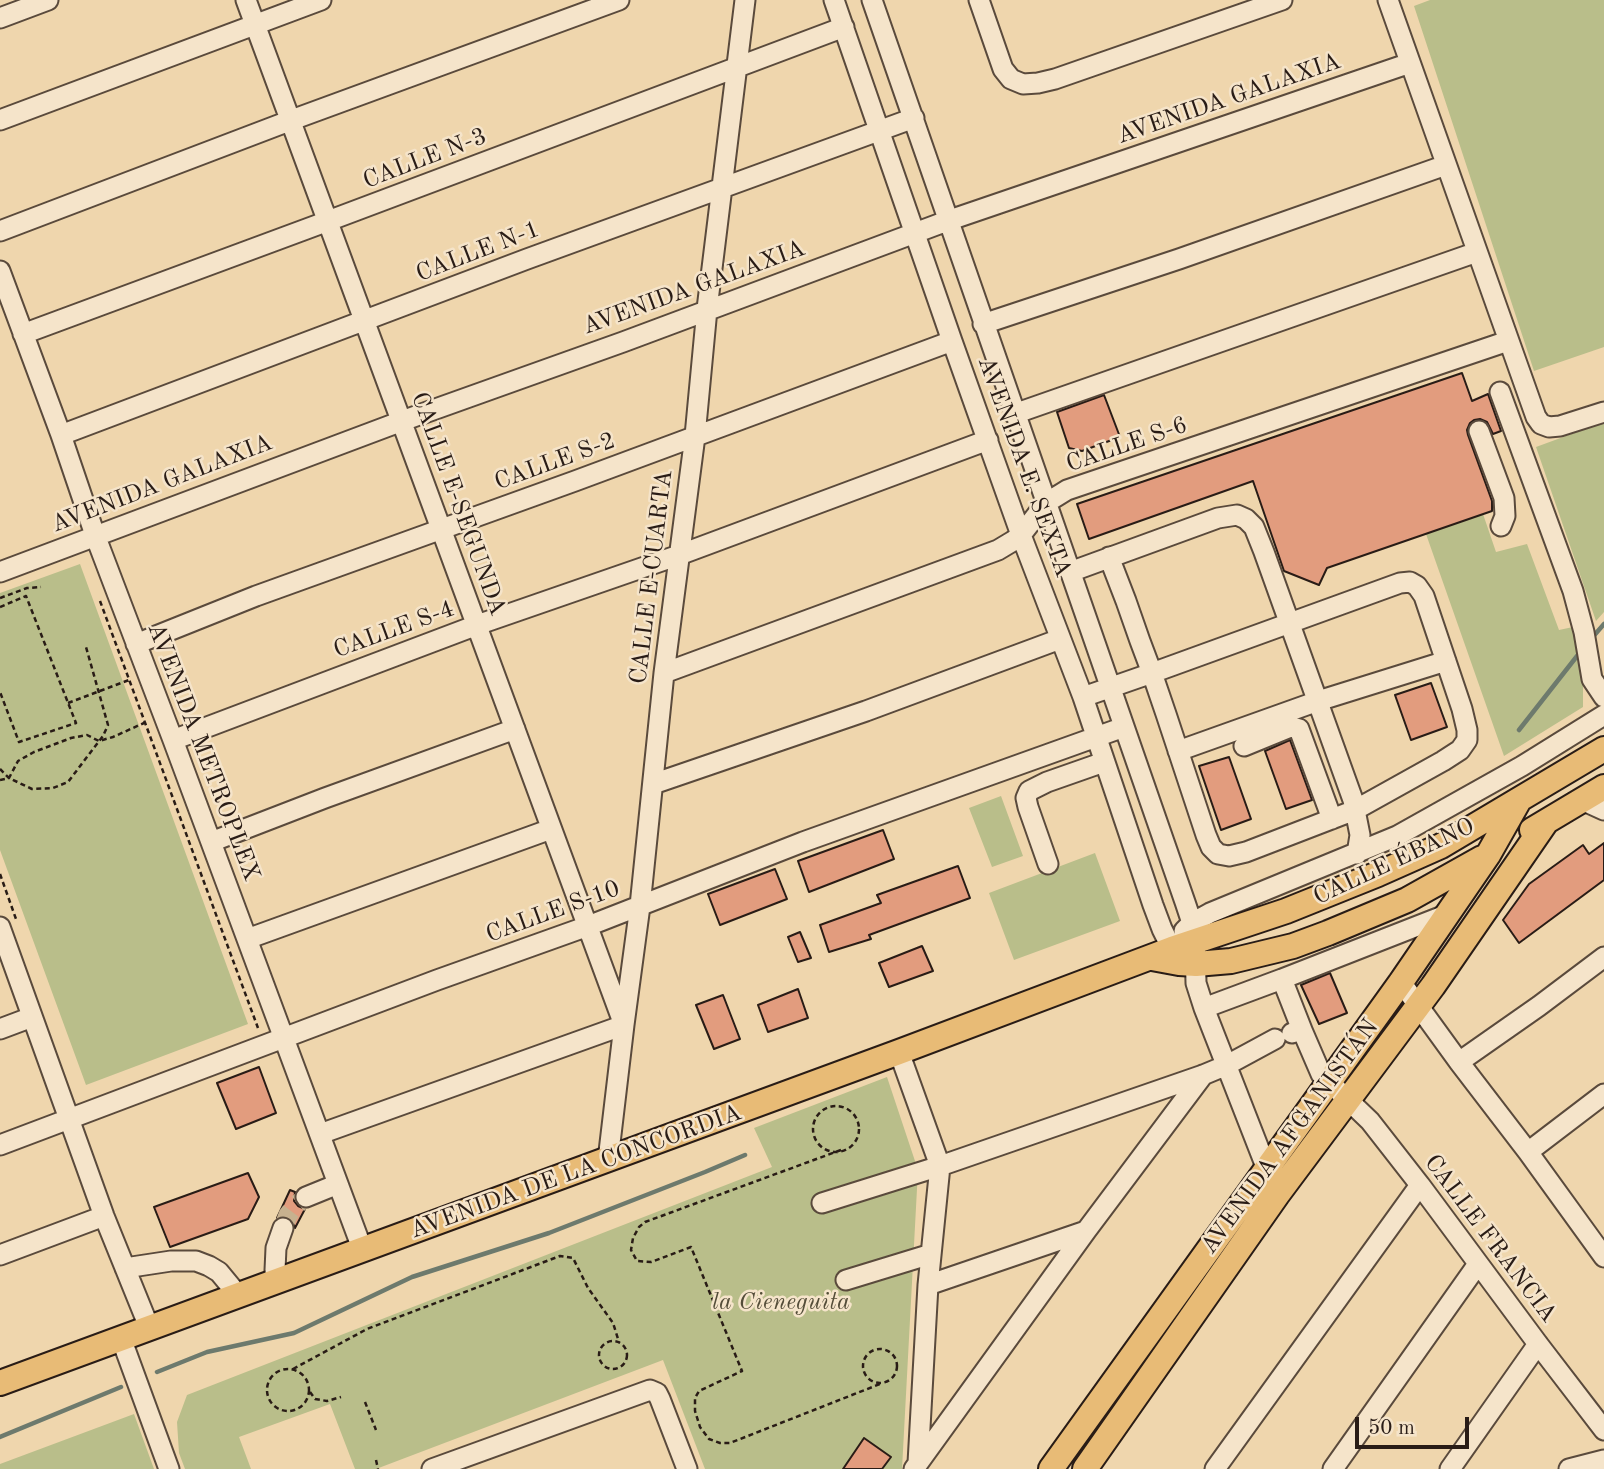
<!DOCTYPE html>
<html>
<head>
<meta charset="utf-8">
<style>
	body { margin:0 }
	#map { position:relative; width:1604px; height:1469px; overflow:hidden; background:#efd6ad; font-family:"Old Standard TT",serif }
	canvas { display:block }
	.scale { position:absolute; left:1355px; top:1417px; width:114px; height:32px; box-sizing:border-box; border:4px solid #291c16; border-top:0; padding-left:9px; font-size:21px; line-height:24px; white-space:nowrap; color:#291c16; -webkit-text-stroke:5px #f5e4ca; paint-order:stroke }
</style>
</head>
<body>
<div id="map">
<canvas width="1604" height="1469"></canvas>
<div class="scale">50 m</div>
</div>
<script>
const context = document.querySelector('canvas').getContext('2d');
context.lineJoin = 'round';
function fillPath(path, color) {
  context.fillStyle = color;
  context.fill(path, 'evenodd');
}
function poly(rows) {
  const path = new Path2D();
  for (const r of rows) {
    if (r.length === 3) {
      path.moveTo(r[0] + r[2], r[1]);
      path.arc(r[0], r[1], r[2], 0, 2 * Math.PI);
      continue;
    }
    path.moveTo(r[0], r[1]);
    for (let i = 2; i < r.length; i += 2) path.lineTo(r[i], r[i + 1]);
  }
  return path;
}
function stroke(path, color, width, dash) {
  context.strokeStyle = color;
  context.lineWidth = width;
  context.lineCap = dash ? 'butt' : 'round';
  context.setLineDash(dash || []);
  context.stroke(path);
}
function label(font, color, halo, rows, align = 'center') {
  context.font = font + ' "Old Standard TT",serif';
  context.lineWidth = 5;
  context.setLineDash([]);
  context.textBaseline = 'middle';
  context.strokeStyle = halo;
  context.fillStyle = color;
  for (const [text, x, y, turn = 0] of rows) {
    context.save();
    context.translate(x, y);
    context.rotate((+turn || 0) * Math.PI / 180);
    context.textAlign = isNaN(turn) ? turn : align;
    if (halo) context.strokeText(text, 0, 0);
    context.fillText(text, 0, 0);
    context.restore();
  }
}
fillPath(poly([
	[1430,0,1604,0,1604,347,1534,371,1414,6],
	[1604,422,1604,612,1596,621,1536,447],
	[1483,514,1496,552,1527,544,1559,630,1573,627,1583,676,1583,707,1504,756,1426,534],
	[80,564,248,1024,86,1085,0,850,0,593],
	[1001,796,1023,856,992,867,969,808],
	[1095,853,1120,921,1014,960,989,893],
	[887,1077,918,1170,902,1469,705,1469,663,1360,376,1469,355,1469,330,1404,239,1437,251,1469,185,1469,179,1453,177,1422,187,1395,772,1167,754,1128],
	[134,1414,154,1469,0,1469,0,1464]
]), '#b9be8a');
stroke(poly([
	[1591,639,1604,624],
	[1519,730,1581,651],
	[157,1372,207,1352,294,1333,412,1277,549,1233,705,1172,745,1155],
	[0,1437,121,1387]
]), '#6d7a6d', 4.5);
const building = poly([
	[1462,373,1472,401,1488,394,1501,431,1493,434,1487,422,1480,419,1474,420,1470,423,1467,430,1468,435,1492,501,1492,511,1327,568,1319,585,1284,571,1253,481,1089,539,1077,504,1462,373],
	[1104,395,1120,437,1082,451,1069,448,1057,412,1104,395],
	[1431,683,1447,727,1411,740,1395,695,1431,683],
	[1290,740,1312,800,1286,809,1265,751,1290,740],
	[1229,757,1251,819,1221,830,1199,766,1229,757],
	[883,830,894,859,809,892,798,861,883,830],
	[1604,843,1604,880,1519,943,1503,920,1529,884,1583,845,1589,854,1604,843],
	[958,866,970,898,869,935,871,939,829,952,820,925,881,903,877,895,958,866],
	[775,869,787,899,720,925,708,894,775,869],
	[800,932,811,958,798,962,788,937,800,932],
	[922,946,933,971,889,987,879,963,922,946],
	[1330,973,1347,1013,1319,1024,1301,985,1330,973],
	[798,989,808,1018,768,1032,758,1005,798,989],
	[723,995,740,1039,714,1049,696,1005,723,995],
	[259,1067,276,1113,236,1129,217,1083,259,1067],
	[248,1173,259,1197,248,1219,170,1247,154,1207,248,1173],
	[290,1190,295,1192,294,1201,298,1206,305,1209,295,1228,293,1221,288,1217,281,1216,277,1218,290,1190],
	[864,1438,891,1457,882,1469,843,1469,864,1438]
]);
fillPath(building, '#e29c7e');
stroke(building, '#291c16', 2);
stroke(poly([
	[283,1228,288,1215,294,1207,306,1197]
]), '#c7b18f', 19, [19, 10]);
const minor = poly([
	[246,0,624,1025,320,1134],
	[834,0,952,341,1021,535,1083,697,1153,905,1162,929,1178,961],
	[872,0,1185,902,1192,923,1195,941,1196,983,1204,1008,1270,1177],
	[979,0,1003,69,1011,79,1023,84,1038,83,1055,79,1282,0],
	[1388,0,1536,417,1541,424,1549,427,1560,426,1604,412],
	[0,18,48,0],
	[0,120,321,0],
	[0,231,289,121,619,0],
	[0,271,61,435,95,535,173,740,363,1251],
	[983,324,1179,259,1446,165],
	[23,334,328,221,844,27],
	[1500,392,1573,591,1584,632,1592,679,1604,697],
	[1014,414,1477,252],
	[1479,431,1504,498,1505,516,1501,526],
	[61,435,527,259,914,118],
	[0,572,402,421,623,342,947,221,1410,63],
	[1070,572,1218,518,1237,515,1246,519,1254,527,1264,552,1353,800,1360,835,1357,854],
	[136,644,256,596,575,481,952,341],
	[664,673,998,550,1013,541,1021,535,1046,503,1067,490,1508,341],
	[1083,697,1152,673,1400,583,1410,582,1417,586,1424,596,1462,709,1467,730,1467,740,1460,750,1443,761,1355,810,1246,852,1229,856,1218,854,1211,847,1206,835,1166,714,1152,673,1140,641,1126,601,1109,557],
	[173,740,477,625,679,555,988,440],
	[1244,746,1288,728,1292,727,1299,729,1332,819],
	[1178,751,1318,701,1446,661],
	[653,784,866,711,1060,639],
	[1582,800,1604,810],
	[211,842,325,798,515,729],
	[1048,864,1028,807,1026,798,1029,791,1047,782,1104,762],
	[0,927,104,1216,149,1327],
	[1184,931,1192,923,1210,913,1397,836,1522,766,1604,715],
	[247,939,551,829],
	[1282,979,1448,914],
	[1401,982,1459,1062,1528,1152,1604,1257],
	[1204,1008,1282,979,1302,1030,1292,1033],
	[0,1029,32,1017],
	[1302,1030,1321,1074,1370,1121,1420,1185,1538,1344,1604,1430],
	[899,1052,940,1166,928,1285,918,1463],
	[1459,1062,1539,1006,1604,957],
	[0,1145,437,980,588,926,803,842,1124,727],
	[1528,1152,1604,1094],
	[608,1160,624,1025,640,906,664,673,695,436,707,309,745,0],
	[306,1197,338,1184],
	[822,1203,940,1166,1203,1075,1227,1065,1275,1039],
	[0,1255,104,1216],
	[125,1268,171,1261,196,1261,209,1266,219,1272,238,1295],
	[846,1280,931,1254],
	[276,1282,275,1270,276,1248,283,1228],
	[928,1285,1086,1231],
	[121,1338,169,1469],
	[432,1469,650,1390,657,1393,660,1399,687,1469],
	[914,1469,1086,1231,1203,1075],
	[1215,1469,1420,1185],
	[1333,1469,1478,1264],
	[1450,1469,1538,1344],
	[1569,1469,1604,1460]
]);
const major = poly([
	[1532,830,1604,787],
	[1152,958,1179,963,1196,964,1231,961,1293,946,1328,933,1407,900,1482,858],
	[0,1383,899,1052,1172,949,1286,911,1378,874,1441,846,1604,749],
	[1051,1469,1401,982,1488,855,1518,802],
	[1085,1469,1277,1195,1433,986,1546,822]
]);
stroke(minor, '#5a4a3c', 23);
stroke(major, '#291c16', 28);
stroke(poly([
	[0,598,27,588,41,587],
	[100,601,258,1028],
	[0,607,26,596,76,723,19,742,0,692],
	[68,703,129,680],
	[0,769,9,778,32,789,53,788,68,782,103,736,108,725,86,647],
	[0,780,9,778,18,761,34,752,71,738,87,735,99,741,113,737,144,723],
	[0,874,16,919],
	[836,1129,23],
	[841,1150,645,1222,639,1227,633,1238,631,1250,637,1261,651,1262,691,1247,742,1371,699,1391,695,1398,695,1411,700,1427,709,1439,720,1443,730,1443,880,1384],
	[613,1355,14],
	[880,1366,17],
	[288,1390,21],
	[293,1369,367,1329,560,1256,573,1258,588,1288,613,1323,619,1342],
	[310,1392,315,1399,327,1401,341,1397],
	[365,1402,376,1430],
	[376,1460,378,1469]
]), '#291c16', 2.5, [5, 3.5]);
stroke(minor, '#f5e4ca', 19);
stroke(major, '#e8bb76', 24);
label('24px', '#291c16', '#f5e4ca', [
	["AVENIDA GALAXIA",1229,99,-19],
	["CALLE N-3",425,159,-21],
	["CALLE N-1",478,252,-21],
	["AVENIDA GALAXIA",694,288,-20],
	["CALLE S-6",1127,445,-19],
	["CALLE S-2",555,462,-20],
	["AVENIDA E. SEXTA",1024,467,70],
	["AVENIDA GALAXIA",162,484,-21],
	["CALLE E-SEGUNDA",458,504,70],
	["CALLE E-CUARTA",652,577,-83],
	["CALLE S-4",394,630,-20],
	["AVENIDA METROPLEX",203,752,69],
	["CALLE ÉBANO",1394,862,-25],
	["CALLE S-10",553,912,-20],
	["AVENIDA AFGANISTÁN",1290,1137,-54],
	["AVENIDA DE LA CONCORDIA",576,1172,-20],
	["CALLE FRANCIA",1490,1239,53]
]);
label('italic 24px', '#544d39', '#f5e4ca', [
	["la Cieneguita",781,1303]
]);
</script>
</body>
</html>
